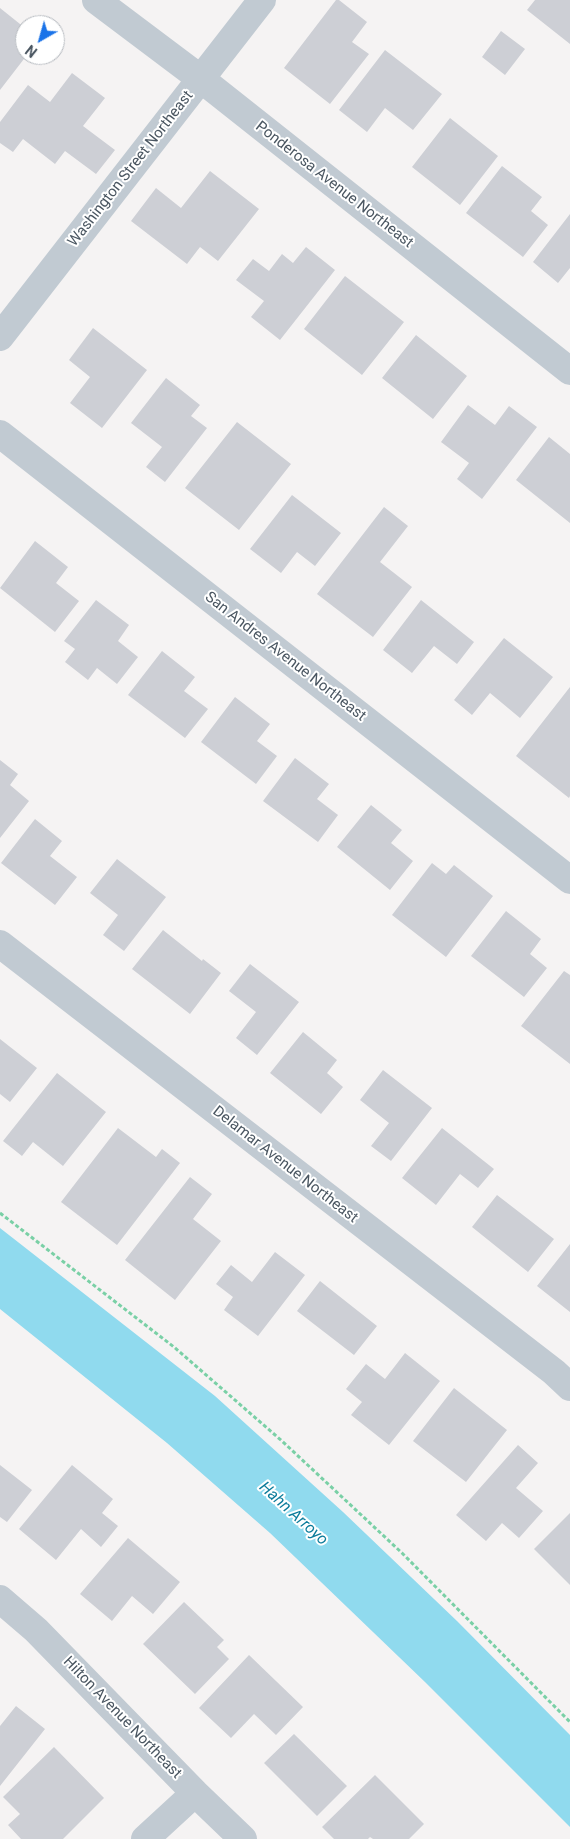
<!DOCTYPE html>
<html>
<head>
<meta charset="utf-8">
<style>
	body { margin:0 }
	#map { position:relative; width:570px; height:1839px; overflow:hidden; background:#f5f3f3; font-family:Roboto,sans-serif }
	canvas { display:block }
	.north { position:absolute; left:15px; top:15px; width:50px; height:50px; box-sizing:border-box; background:#fff; border:1px solid #b7bbc0; border-radius:50%; rotate:218deg; font-size:14px; font-weight:700; line-height:20px; text-align:center; color:#4a5661 }
	.north::after { content:''; display:block; margin:auto; width:18px; height:22px; background:#1a73e8; clip-path:polygon(50% 0,100% 100%,50% 72%,0 100%) }
</style>
</head>
<body>
<div id="map">
<canvas width="570" height="1839"></canvas>
<div class="north">N</div>
</div>
<script>
const context = document.querySelector('canvas').getContext('2d');
context.lineJoin = 'round';
function fillPath(path, color) {
  context.fillStyle = color;
  context.fill(path, 'evenodd');
}
function poly(rows) {
  const path = new Path2D();
  for (const r of rows) {
    path.moveTo(r[0], r[1]);
    for (let i = 2; i < r.length; i += 2) path.lineTo(r[i], r[i + 1]);
  }
  return path;
}
function stroke(path, color, width, dash) {
  context.strokeStyle = color;
  context.lineWidth = width;
  context.lineCap = dash ? 'butt' : 'round';
  context.setLineDash(dash || []);
  context.stroke(path);
}
function label(font, color, halo, rows, align = 'center') {
  context.font = font + ' Roboto,sans-serif';
  context.lineWidth = 4;
  context.setLineDash([]);
  context.textBaseline = 'middle';
  context.strokeStyle = halo;
  context.fillStyle = color;
  for (const [text, x, y, turn = 0] of rows) {
    context.save();
    context.translate(x, y);
    context.rotate((+turn || 0) * Math.PI / 180);
    context.textAlign = isNaN(turn) ? turn : align;
    if (halo) context.strokeText(text, 0, 0);
    context.fillText(text, 0, 0);
    context.restore();
  }
}
fillPath(poly([
	[0,1228,215,1396,343,1512,457,1621,570,1735,570,1827,425,1682,270,1533,167,1443,0,1309]
]), '#90daee');
fillPath(poly([
	[336,0,339,0,367,22,352,42,369,54,330,104,284,68],
	[535,0,570,0,570,44,527,10],
	[0,8,25,28,25,55,27,55,0,90],
	[501,31,525,49,505,75,482,57],
	[385,50,442,94,413,130,385,108,367,132,339,110],
	[72,73,105,98,83,126,115,150,96,174,65,151,55,164,23,139,13,152,0,143,0,122,28,85,50,102],
	[450,118,498,156,460,205,412,167],
	[502,166,542,197,531,211,548,225,523,257,466,213],
	[210,171,259,209,218,261,200,247,187,264,131,221,156,188,181,208],
	[570,214,570,268,558,283,533,262],
	[306,247,335,270,280,340,251,317,264,301,236,280,253,259,269,271,282,254,293,263],
	[345,276,404,322,362,375,304,329],
	[93,328,147,370,102,428,70,403,90,377,69,360],
	[416,335,467,376,433,419,382,378],
	[166,378,200,405,191,416,207,428,165,482,146,467,162,447,131,423],
	[468,405,495,425,509,406,537,427,482,499,457,479,469,463,441,442],
	[237,422,291,464,239,530,185,488],
	[549,437,570,454,570,523,516,480],
	[292,495,341,533,315,566,297,552,281,573,250,549],
	[384,507,408,526,380,562,412,587,373,637,317,594],
	[35,541,68,567,56,583,79,601,55,632,0,588],
	[96,600,129,625,118,641,138,657,117,684,97,668,88,680,65,662,75,649,64,641],
	[421,600,474,642,457,664,434,646,412,673,383,650],
	[504,638,553,677,520,718,490,693,472,715,454,700],
	[162,651,195,677,184,691,208,709,185,738,128,695],
	[570,687,570,796,569,798,516,756],
	[235,697,270,724,257,741,277,756,256,784,201,742],
	[295,758,329,784,317,799,338,815,318,842,263,801],
	[0,760,18,774,10,785,29,801,0,838],
	[371,805,402,830,391,843,413,861,390,890,337,847],
	[35,819,62,841,50,856,77,877,55,905,1,863],
	[117,859,166,897,124,951,103,935,118,915,90,893],
	[432,863,446,874,454,865,493,896,446,957,392,915],
	[506,911,541,939,530,954,547,968,524,997,471,956],
	[163,930,202,961,203,959,221,973,190,1014,132,969],
	[250,964,299,1002,257,1055,236,1038,256,1012,229,991],
	[564,971,570,975,570,1064,521,1026],
	[303,1032,337,1060,327,1073,343,1087,321,1114,270,1073],
	[0,1039,37,1068,10,1102,0,1094],
	[383,1070,432,1108,391,1161,371,1146,389,1123,360,1100],
	[57,1073,106,1112,63,1166,33,1142,22,1156,3,1141],
	[118,1128,156,1157,162,1149,180,1163,117,1245,61,1202],
	[442,1128,494,1169,478,1188,460,1174,436,1205,402,1178],
	[190,1177,212,1194,193,1219,221,1241,175,1300,125,1260],
	[497,1195,554,1239,528,1272,472,1227],
	[570,1244,570,1312,537,1286],
	[275,1252,305,1275,258,1336,224,1310,233,1297,216,1284,231,1265,252,1282],
	[320,1281,377,1326,354,1355,297,1311],
	[405,1353,440,1381,389,1445,351,1415,362,1402,346,1389,366,1364,385,1379],
	[454,1388,507,1430,466,1482,413,1441],
	[518,1445,538,1463,516,1488,543,1511,519,1538,502,1523,486,1541,456,1515],
	[0,1465,32,1490,7,1522,0,1517],
	[72,1465,113,1499,102,1513,118,1526,101,1547,81,1529,56,1560,19,1529],
	[570,1513,570,1585,534,1549],
	[128,1538,180,1582,153,1614,132,1596,112,1621,80,1594],
	[184,1602,224,1640,217,1647,229,1659,195,1694,143,1644],
	[249,1655,303,1707,276,1735,254,1714,231,1738,199,1708],
	[16,1706,45,1729,0,1786,0,1726],
	[294,1734,347,1786,317,1816,264,1763],
	[54,1747,104,1798,63,1839,21,1839,8,1825,20,1814,3,1797],
	[375,1775,424,1824,409,1839,373,1839,370,1837,368,1839,334,1839,322,1827]
]), '#cdcfd5');
stroke(poly([
	[0,1213,174,1347,282,1441,402,1553,570,1722]
]), '#7ad0a6', 3, [4, 2.5]);
stroke(poly([
	[96,0,201,79,570,371],
	[0,337,262,0],
	[0,434,570,880],
	[0,944,554,1372,570,1387],
	[0,1599,36,1630,195,1793,243,1839],
	[145,1839,195,1793]
]), '#c1cad2', 28);
label('15px', '#4a5661', '#fff', [
	["Washington Street Northeast",131,169,-52],
	["Ponderosa Avenue Northeast",334,185,38],
	["San Andres Avenue Northeast",285,657,38],
	["Delamar Avenue Northeast",285,1165,38],
	["Hilton Avenue Northeast",122,1718,46]
]);
label('italic 16px', '#0c7c9b', '#fff', [
	["Hahn Arroyo",293,1514,42]
]);
</script>
</body>
</html>
